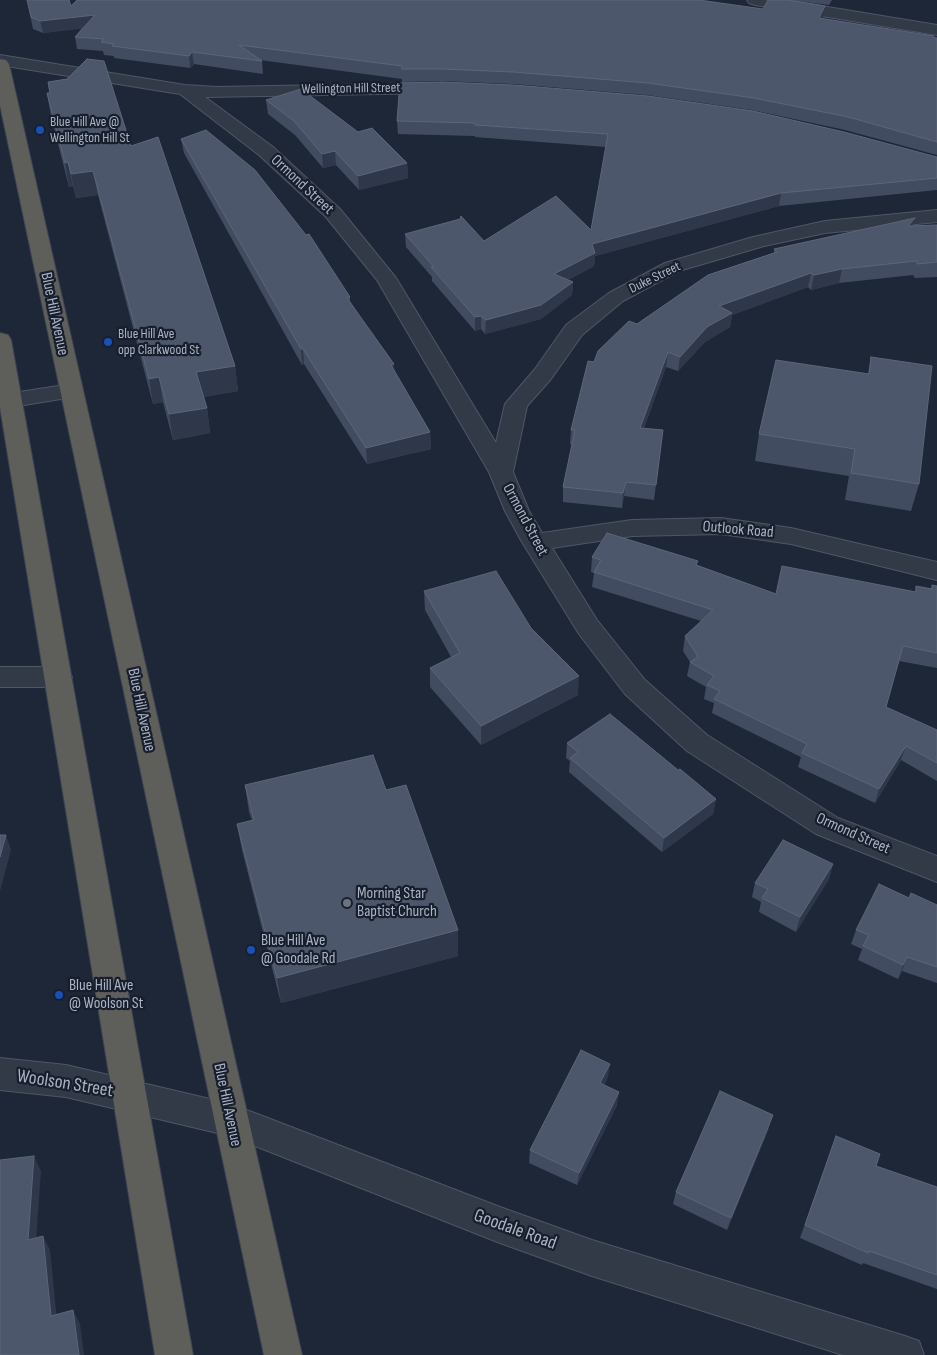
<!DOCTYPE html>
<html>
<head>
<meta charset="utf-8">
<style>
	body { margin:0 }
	canvas { display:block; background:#1e2737 }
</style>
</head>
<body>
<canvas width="937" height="1355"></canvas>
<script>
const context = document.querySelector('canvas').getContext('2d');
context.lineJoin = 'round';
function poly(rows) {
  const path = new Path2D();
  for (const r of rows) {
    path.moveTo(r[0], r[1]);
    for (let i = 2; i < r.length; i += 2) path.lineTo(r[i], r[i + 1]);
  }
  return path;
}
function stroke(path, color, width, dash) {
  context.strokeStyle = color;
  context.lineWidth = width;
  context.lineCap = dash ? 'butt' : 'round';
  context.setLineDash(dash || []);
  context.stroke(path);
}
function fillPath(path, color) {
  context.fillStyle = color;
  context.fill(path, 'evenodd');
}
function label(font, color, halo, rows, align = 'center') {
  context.font = font + ' "Sofia Sans Condensed",sans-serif';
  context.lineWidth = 4.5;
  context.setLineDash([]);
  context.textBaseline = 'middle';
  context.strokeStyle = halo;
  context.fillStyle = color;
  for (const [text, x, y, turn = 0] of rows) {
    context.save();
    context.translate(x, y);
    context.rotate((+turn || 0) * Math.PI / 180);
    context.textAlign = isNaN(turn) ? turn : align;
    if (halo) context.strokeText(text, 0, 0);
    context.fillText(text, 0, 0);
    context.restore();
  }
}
const minor = poly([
	[747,0,785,0,937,25,937,35,755,5,749,3,747,0],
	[0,55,185,85,217,87,439,83,445,84,448,88,445,92,439,93,205,97,273,147,340,209,396,278,496,443,505,404,535,369,566,325,609,293,665,263,753,237,825,221,937,210,937,222,825,233,764,246,679,271,623,301,582,335,551,379,527,406,513,472,529,511,542,533,632,520,721,518,791,528,937,562,937,580,791,544,721,534,632,536,552,548,597,620,645,680,707,735,838,818,937,856,937,882,816,834,687,751,625,694,579,634,522,542,505,511,489,472,377,280,326,217,259,155,180,94,0,65,0,55],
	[71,384,79,386,82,391,79,396,0,409,0,395,71,384],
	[0,667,58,667,68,670,72,677,68,684,58,687,0,687,0,667],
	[0,1058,66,1065,231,1104,500,1207,592,1240,905,1336,919,1341,924,1355,843,1355,592,1276,500,1243,230,1136,66,1097,0,1090,0,1058]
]);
const trunk = poly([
	[0,59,6,60,9,64,302,1355,264,1355,0,105,0,59],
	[0,333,8,335,11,340,193,1355,155,1355,0,407,0,333]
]);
stroke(minor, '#4f5666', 2);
stroke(trunk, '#3c4352', 2);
fillPath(minor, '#323947');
fillPath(trunk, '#5e5e5b');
fillPath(poly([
	[27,0,71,6,823,19,933,37,937,38,937,155,845,130,752,110,647,95,513,84,442,81,402,82,402,79,260,60,262,61,263,74,194,64,190,68,114,58,114,56,104,55,103,51,77,49,75,37,82,28,43,33,33,29],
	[788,0,832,0,829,5],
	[48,82,131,146,235,366,238,391,203,397,207,408,210,433,173,440,163,402,153,404,98,195,76,198,73,186,69,187,51,116,47,93,50,93],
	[400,83,937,157,937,190,779,206,595,256,594,266,568,280,573,282,572,295,541,319,485,334,481,329,475,331,432,281,432,277,406,247,405,234,484,241,591,230,606,147,475,137,475,136,398,134,397,121],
	[266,100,358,132,407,163,408,178,359,190,336,165,323,168,295,135,268,114],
	[181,139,350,297,350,301,394,371,430,432,431,449,367,464,304,364,302,365,184,153],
	[937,225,937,277,915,278,913,275,839,283,811,290,808,287,732,315,730,327,705,342,678,371,666,367,644,428,663,430,654,500,624,496,622,508,563,502,563,487,572,445,570,444,571,430,594,362,637,324,774,253,774,249,913,226],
	[871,357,919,484,911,511,845,500,849,476,755,461,759,434,868,374],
	[592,557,697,565,776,594,915,592,916,586,931,589,932,585,937,586,937,668,899,661,886,707,937,730,937,781,901,760,875,803,798,767,801,757,712,713,714,703,704,699,706,687,687,676,690,662,683,651,685,636,701,621,592,587,594,573,591,572],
	[424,591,578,695,481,745,430,687,430,668,451,657,425,610],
	[567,743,678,770,716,799,713,814,662,852,569,772,570,761,566,758],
	[245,785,386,790,458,956,281,1003,242,850,237,824,252,820,249,812],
	[833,864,829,879,796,932,759,912,761,902,752,897,755,883],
	[909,898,937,905,937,983,902,971,898,979,858,960,862,949,851,944,856,930],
	[608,1077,604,1085,617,1105,577,1185,529,1163,530,1150],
	[769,1128,727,1230,673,1204,676,1192],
	[836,1136,876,1166,937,1187,937,1289,863,1263,862,1265,800,1238]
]), '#424c60');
fillPath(poly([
	[825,6,823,18,817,30,819,18],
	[95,15,98,27,43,33,40,21],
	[192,52,194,64,190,68,189,56],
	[335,151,336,165,323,168,322,154],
	[68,162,73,186,69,187,65,163],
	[407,163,408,178,359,190,358,176],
	[93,171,98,195,76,198,71,174],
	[781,193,779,206,595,256,594,266,554,287,554,274,592,244],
	[915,218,911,232,908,226],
	[842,269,839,283,811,290,814,275],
	[811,273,808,287,732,315,730,327,705,342,678,371,680,357,719,306],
	[573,282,572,295,541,319,485,334,486,320],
	[481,316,481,329,475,331,475,317],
	[301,349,303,349,304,364,302,365],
	[668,352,666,367,638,443,640,428],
	[394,364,395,380,391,365],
	[235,366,238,391,200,398,196,372],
	[159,377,163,402,153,404,149,379],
	[207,408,210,433,173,440,169,414],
	[430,432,431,449,367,464,366,448],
	[626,482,624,496,622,508,623,493],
	[579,676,578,695,481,745,481,726],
	[906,746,901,760,875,803,879,789],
	[716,799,713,814,662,852,664,838],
	[6,835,11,850,0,891,0,857],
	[833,864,829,879,796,932,800,917],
	[458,930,458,956,281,1003,277,978],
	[907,957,902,971,898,979,903,965],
	[610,1064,608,1077,599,1097,600,1083],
	[619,1092,617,1105,577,1185,579,1173],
	[773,1115,769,1128,727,1230,731,1218],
	[34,1156,41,1171,35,1254,28,1240],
	[43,1236,50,1250,58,1330,51,1316],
	[73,1310,80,1324,84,1355,79,1355]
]), '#2f384b');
const building = poly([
	[27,0,69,0,71,6,77,0,699,0,763,9,768,0,788,0,825,6,819,18,934,36,933,37,937,38,937,142,848,117,754,98,648,83,513,72,442,69,402,69,402,66,239,45,262,61,192,52,189,56,112,46,114,44,101,42,104,39,75,37,95,15,40,21,31,17,27,0],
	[87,59,104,61,131,146,158,137,235,366,196,372,207,408,169,414,159,377,149,379,93,171,71,174,68,162,65,163,47,93,50,93,48,82,67,79,87,59],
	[442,82,513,85,648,96,753,111,844,132,937,157,937,178,781,193,592,244,595,253,554,274,573,282,541,305,486,320,481,316,475,317,431,267,434,267,405,234,460,219,461,216,484,241,556,196,591,230,608,134,475,125,475,123,397,121,400,83,442,82],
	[301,89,358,132,372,128,407,163,358,176,335,151,322,154,294,121,266,100,301,89],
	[206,130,255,170,306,235,309,234,350,297,347,298,394,364,391,365,430,432,366,448,303,349,301,349,181,139,206,130],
	[915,218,908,226,937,225,937,262,918,264,916,261,842,269,814,275,811,273,719,306,732,313,707,327,680,357,668,352,640,428,663,430,656,485,626,482,623,493,563,487,575,430,571,430,588,361,594,362,598,351,629,321,637,324,708,275,777,252,774,249,915,218],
	[871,357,932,366,919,484,851,473,855,449,759,434,776,360,869,374,871,357],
	[607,533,698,561,696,565,776,594,782,566,916,592,916,586,932,589,932,585,937,586,937,653,903,646,886,707,937,730,937,763,906,746,879,789,802,753,807,744,714,699,720,691,707,685,714,676,690,662,698,657,685,636,713,610,594,572,601,560,592,557,607,533],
	[496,571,531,628,579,676,481,726,430,668,460,653,424,591,496,571],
	[610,714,678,770,680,769,716,799,664,838,570,758,578,752,567,743,610,714],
	[373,755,386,790,406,785,458,930,277,978,237,824,254,820,245,785,373,755],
	[0,835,6,835,0,857,0,835],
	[783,840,833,864,800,917,762,898,768,889,755,883,783,840],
	[879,884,909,898,911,893,937,905,937,967,907,957,903,965,863,946,869,935,856,930,879,884],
	[581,1050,610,1064,600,1083,619,1092,579,1173,530,1150,581,1050],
	[720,1091,773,1115,731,1218,676,1192,720,1091],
	[836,1136,880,1154,876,1166,937,1187,937,1275,869,1251,868,1253,805,1225,836,1136],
	[34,1156,28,1240,43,1236,51,1316,73,1310,79,1355,0,1355,0,1160,34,1156]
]);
fillPath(building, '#4d576b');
stroke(building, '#5c6579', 1);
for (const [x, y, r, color] of [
	[40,130,5,"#1a4fb4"],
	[108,342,5,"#1a4fb4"],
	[347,903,5,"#6b7280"],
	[251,950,5,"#1a4fb4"],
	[59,995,5,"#1a4fb4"]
]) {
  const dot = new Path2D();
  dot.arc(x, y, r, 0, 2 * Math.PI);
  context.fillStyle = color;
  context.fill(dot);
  stroke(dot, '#171e2c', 2);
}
label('14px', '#abb3c5', '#171e2c', [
	["Wellington Hill Street",351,89,-1],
	["Duke Street",655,278,-26]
]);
label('14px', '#abb3c5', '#171e2c', [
	["Blue Hill Ave @",50,122],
	["Wellington Hill St",50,138],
	["Blue Hill Ave",118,334],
	["opp Clarkwood St",118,350]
], 'left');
label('16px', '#abb3c5', '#171e2c', [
	["Ormond Street",302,185,43],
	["Blue Hill Avenue",54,314,78],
	["Ormond Street",525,520,62],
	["Outlook Road",738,530,5],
	["Blue Hill Avenue",141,710,78],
	["Ormond Street",853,834,24],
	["Blue Hill Avenue",227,1105,78]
]);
label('16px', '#abb3c5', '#171e2c', [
	["Morning Star",357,894],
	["Baptist Church",357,912],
	["Blue Hill Ave",261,941],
	["@ Goodale Rd",261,959],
	["Blue Hill Ave",69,986],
	["@ Woolson St",69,1004]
], 'left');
label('19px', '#abb3c5', '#171e2c', [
	["Woolson Street",65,1084,9],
	["Goodale Road",515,1230,20]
]);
</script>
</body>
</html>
